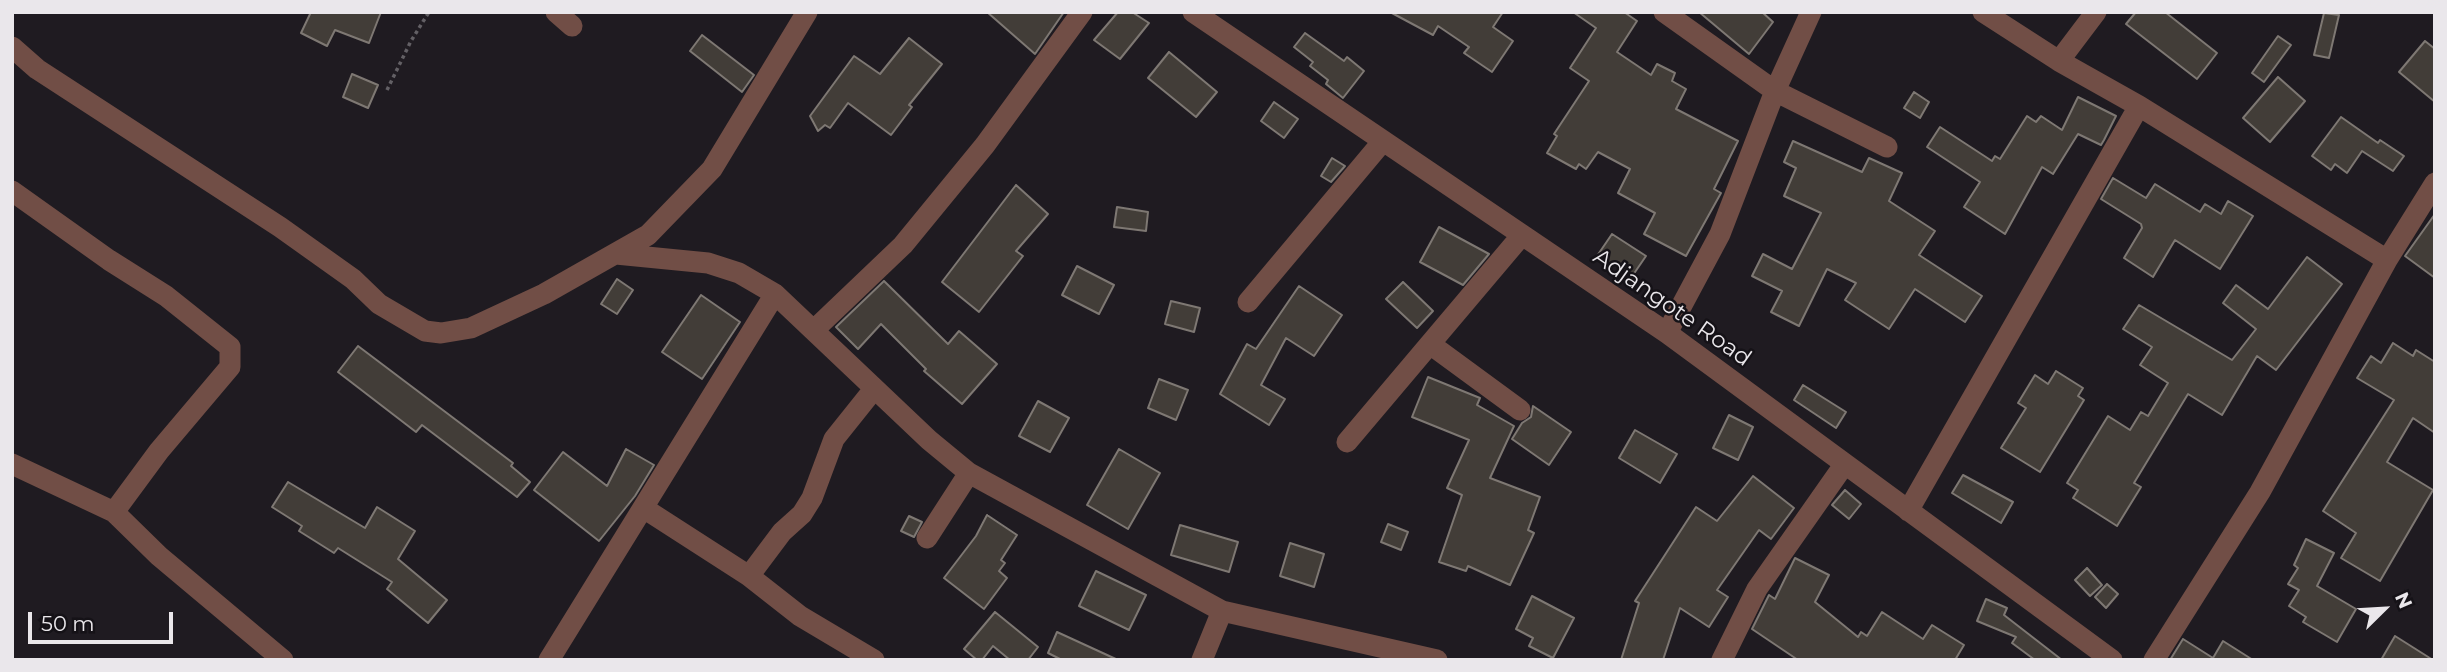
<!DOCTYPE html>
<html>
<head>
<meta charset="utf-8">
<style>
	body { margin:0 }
	#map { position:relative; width:2447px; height:672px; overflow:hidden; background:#1f1b21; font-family:Montserrat,sans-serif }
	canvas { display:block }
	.frame { position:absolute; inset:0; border:14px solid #eae7eb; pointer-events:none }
	.north { position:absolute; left:2349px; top:574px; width:70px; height:70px; -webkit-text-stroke:5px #151217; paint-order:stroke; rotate:66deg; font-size:19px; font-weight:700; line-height:28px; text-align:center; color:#eae7eb }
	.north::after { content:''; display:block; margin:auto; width:24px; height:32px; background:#eae7eb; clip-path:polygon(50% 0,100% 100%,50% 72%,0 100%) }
	.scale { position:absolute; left:28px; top:612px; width:145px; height:32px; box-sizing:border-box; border:4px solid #eae7eb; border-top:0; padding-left:9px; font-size:21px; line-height:24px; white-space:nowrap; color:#eae7eb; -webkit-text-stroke:5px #151217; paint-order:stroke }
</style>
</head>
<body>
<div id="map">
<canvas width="2447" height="672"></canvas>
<div class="frame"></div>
<div class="north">N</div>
<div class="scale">50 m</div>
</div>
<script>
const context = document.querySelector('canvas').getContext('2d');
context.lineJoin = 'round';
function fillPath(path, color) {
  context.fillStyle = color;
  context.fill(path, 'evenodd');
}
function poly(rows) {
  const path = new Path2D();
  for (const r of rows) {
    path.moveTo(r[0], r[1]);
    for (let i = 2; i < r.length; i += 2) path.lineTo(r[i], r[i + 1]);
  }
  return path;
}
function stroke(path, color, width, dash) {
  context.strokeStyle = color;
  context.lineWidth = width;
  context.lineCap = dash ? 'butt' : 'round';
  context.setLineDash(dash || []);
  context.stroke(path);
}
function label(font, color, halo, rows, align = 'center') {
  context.font = font + ' Montserrat,sans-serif';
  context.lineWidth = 5;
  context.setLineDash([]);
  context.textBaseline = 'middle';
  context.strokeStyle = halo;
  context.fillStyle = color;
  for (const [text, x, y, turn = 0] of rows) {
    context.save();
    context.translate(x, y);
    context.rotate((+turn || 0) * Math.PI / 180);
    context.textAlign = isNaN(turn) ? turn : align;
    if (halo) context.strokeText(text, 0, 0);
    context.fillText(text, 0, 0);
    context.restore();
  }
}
const building = poly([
	[311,12,381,12,369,43,335,30,327,46,301,33,311,12],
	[987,12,1064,12,1035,54,987,12],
	[1118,12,1132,12,1149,23,1120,59,1094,40,1118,12],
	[1390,12,1503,12,1493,27,1513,41,1492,72,1464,53,1469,47,1438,26,1433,35,1390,12],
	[1573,12,1624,12,1637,21,1617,52,1651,75,1657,64,1675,73,1672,81,1686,89,1676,109,1738,141,1714,189,1721,193,1686,256,1644,234,1655,213,1618,193,1630,169,1598,152,1586,169,1579,164,1576,169,1547,153,1557,136,1554,134,1589,81,1570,68,1596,28,1573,12],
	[1699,12,1762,12,1773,22,1749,54,1699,12],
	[2136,12,2165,12,2217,53,2197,79,2126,24,2136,12],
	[2324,13,2339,15,2329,58,2314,55,2324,13],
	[1305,33,1344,61,1347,57,1364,71,1343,98,1326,84,1328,80,1310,66,1313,62,1294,47,1305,33],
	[702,35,754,75,742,92,690,51,702,35],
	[2278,36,2291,45,2264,82,2252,73,2278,36],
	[909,38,942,64,909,105,912,107,891,135,848,103,830,128,825,125,818,131,810,116,854,56,880,74,909,38],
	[2425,41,2435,49,2435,102,2399,72,2425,41],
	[1169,52,1217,92,1196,117,1148,78,1169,52],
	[352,74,378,85,368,108,343,97,352,74],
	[2278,77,2305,101,2270,142,2243,118,2278,77],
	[1914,92,1929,102,1920,118,1904,108,1914,92],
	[2078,97,2116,116,2104,140,2101,145,2078,134,2053,174,2042,167,2005,234,1964,207,1980,182,1927,147,1940,127,1992,161,1995,156,2000,159,2027,116,2036,122,2041,116,2062,130,2078,97],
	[1274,102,1298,119,1284,138,1261,121,1274,102],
	[2341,117,2378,143,2380,140,2404,156,2393,171,2362,151,2347,173,2335,164,2331,170,2312,156,2341,117],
	[1793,141,1862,172,1869,158,1902,173,1889,201,1935,231,1919,255,1982,296,1965,322,1915,289,1889,329,1845,300,1856,283,1827,269,1799,326,1771,312,1782,291,1752,276,1763,254,1792,269,1821,213,1784,196,1796,168,1784,162,1793,141],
	[1332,158,1345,166,1331,182,1321,176,1332,158],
	[2113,178,2146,198,2155,184,2200,212,2205,204,2221,214,2228,201,2253,216,2220,269,2175,240,2153,277,2124,258,2142,228,2141,224,2101,199,2113,178],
	[1016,185,1048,214,1016,251,1023,256,979,312,942,282,1016,185],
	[1117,207,1148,212,1146,231,1114,227,1117,207],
	[2435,214,2435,278,2405,256,2435,214],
	[1439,227,1489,254,1463,285,1420,262,1439,227],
	[1612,234,1646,256,1633,275,1614,262,1611,266,1597,256,1612,234],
	[2307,257,2342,284,2276,370,2257,356,2222,415,2188,394,2134,483,2141,487,2117,526,2073,498,2078,490,2067,483,2108,416,2130,430,2141,412,2148,416,2168,383,2140,365,2152,347,2123,329,2139,305,2232,360,2256,329,2223,303,2236,285,2268,309,2307,257],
	[1077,266,1114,285,1099,314,1062,295,1077,266],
	[617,279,633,290,617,314,601,304,617,279],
	[884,281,948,344,959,331,997,364,962,404,924,371,926,369,881,324,858,349,836,327,884,281],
	[1403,282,1433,311,1417,328,1386,299,1403,282],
	[1299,286,1342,315,1314,356,1286,338,1261,385,1285,399,1269,425,1220,394,1247,344,1256,349,1299,286],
	[701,295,740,322,702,379,662,352,701,295],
	[1171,301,1200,308,1194,332,1165,324,1171,301],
	[2393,343,2413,356,2416,350,2435,362,2435,433,2413,418,2387,462,2433,490,2380,581,2341,558,2356,533,2323,511,2394,400,2357,378,2371,356,2381,363,2393,343],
	[358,346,513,463,511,466,530,482,517,497,422,425,416,432,338,372,358,346],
	[2056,371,2083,388,2078,396,2084,400,2040,472,2001,448,2026,408,2018,403,2035,375,2048,384,2056,371],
	[1428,377,1480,398,1477,405,1514,426,1490,478,1540,497,1528,530,1534,533,1510,585,1468,566,1466,571,1439,562,1462,495,1447,488,1469,440,1412,417,1428,377],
	[1159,379,1188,390,1176,420,1148,408,1159,379],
	[1803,385,1846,412,1836,428,1794,400,1803,385],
	[1038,401,1069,418,1050,452,1019,436,1038,401],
	[1533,406,1571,432,1549,465,1512,439,1522,423,1531,417,1533,406],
	[1729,415,1753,427,1738,460,1713,448,1729,415],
	[1635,430,1677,454,1660,483,1619,458,1635,430],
	[626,449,654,465,635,496,599,541,534,490,563,452,607,486,626,449],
	[1119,449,1160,473,1128,529,1087,505,1119,449],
	[1963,475,2013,502,2001,523,1952,493,1963,475],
	[1753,476,1794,508,1771,539,1759,530,1717,590,1728,597,1709,627,1680,608,1663,660,1621,660,1639,603,1635,601,1696,507,1717,521,1753,476],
	[288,482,365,528,377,507,415,531,398,559,447,600,428,623,387,589,392,582,338,548,334,553,299,531,302,526,272,507,288,482],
	[1845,490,1861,504,1849,519,1832,505,1845,490],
	[987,515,1017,535,1001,560,1005,563,999,571,1007,578,984,609,944,578,976,536,987,515],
	[909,516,922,522,914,537,901,531,909,516],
	[1388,524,1408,532,1401,550,1381,542,1388,524],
	[1180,525,1238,542,1229,572,1171,555,1180,525],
	[2306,539,2334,553,2317,586,2356,609,2337,642,2303,622,2306,617,2289,606,2299,590,2288,584,2298,568,2294,565,2306,539],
	[1290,543,1324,554,1314,587,1280,576,1290,543],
	[1795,558,1829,575,1815,602,1858,637,1861,632,1867,636,1882,612,1923,639,1932,625,1964,645,1955,660,1798,660,1752,629,1769,595,1775,599,1795,558],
	[2087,568,2102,585,2090,596,2075,580,2087,568],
	[1096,571,1146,595,1129,630,1079,606,1096,571],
	[2107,584,2118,594,2106,608,2095,597,2107,584],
	[1532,596,1574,618,1553,658,1529,646,1533,638,1516,629,1532,596],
	[1986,599,2007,608,2004,615,2062,660,2035,660,2012,643,2016,637,1977,621,1986,599],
	[995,612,1038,647,1028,660,1010,660,993,646,982,660,977,660,964,649,995,612],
	[1057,632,1118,660,1062,660,1048,653,1057,632],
	[2395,636,2433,660,2381,660,2395,636],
	[2183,639,2213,658,2223,641,2253,660,2170,660,2183,639]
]);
fillPath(building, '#423d38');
stroke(building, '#7e7873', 2);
stroke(poly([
	[387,90,411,41,429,12]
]), '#636065', 3.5, [3.5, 3.5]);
stroke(poly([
	[556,12,572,26],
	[1193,12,1667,333,2112,660],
	[1664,12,1775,91,1887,147],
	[1983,12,2059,61,2139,106],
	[12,47,37,69,280,227,353,279,379,304,425,331,441,333,471,328,544,294,648,235,712,169,807,12],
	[2059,61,2096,12],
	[12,191,109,260,166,296,230,347,230,367,159,451,114,512],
	[616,254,708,263,739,273,775,294,929,440,969,473,1222,611,1437,660],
	[1248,302,1383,141],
	[815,329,903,245,985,145,1082,12],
	[1667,333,1720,234,1775,91,1811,12],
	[1430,344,1520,410],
	[874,389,834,439,812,498,802,514,782,532,749,576,800,616,874,660],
	[1347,442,1522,235],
	[12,464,114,512,159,556,283,660],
	[645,509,749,576],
	[1908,511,2139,106,2387,260],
	[927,538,969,473],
	[549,660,775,294],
	[1202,660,1222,611],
	[1722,660,1757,589,1844,465],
	[2154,660,2260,492,2387,260,2435,183]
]), '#714e46', 21);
label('23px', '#eae7eb', '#151217', [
	["Adjangote Road",1672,308,35]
]);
</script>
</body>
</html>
